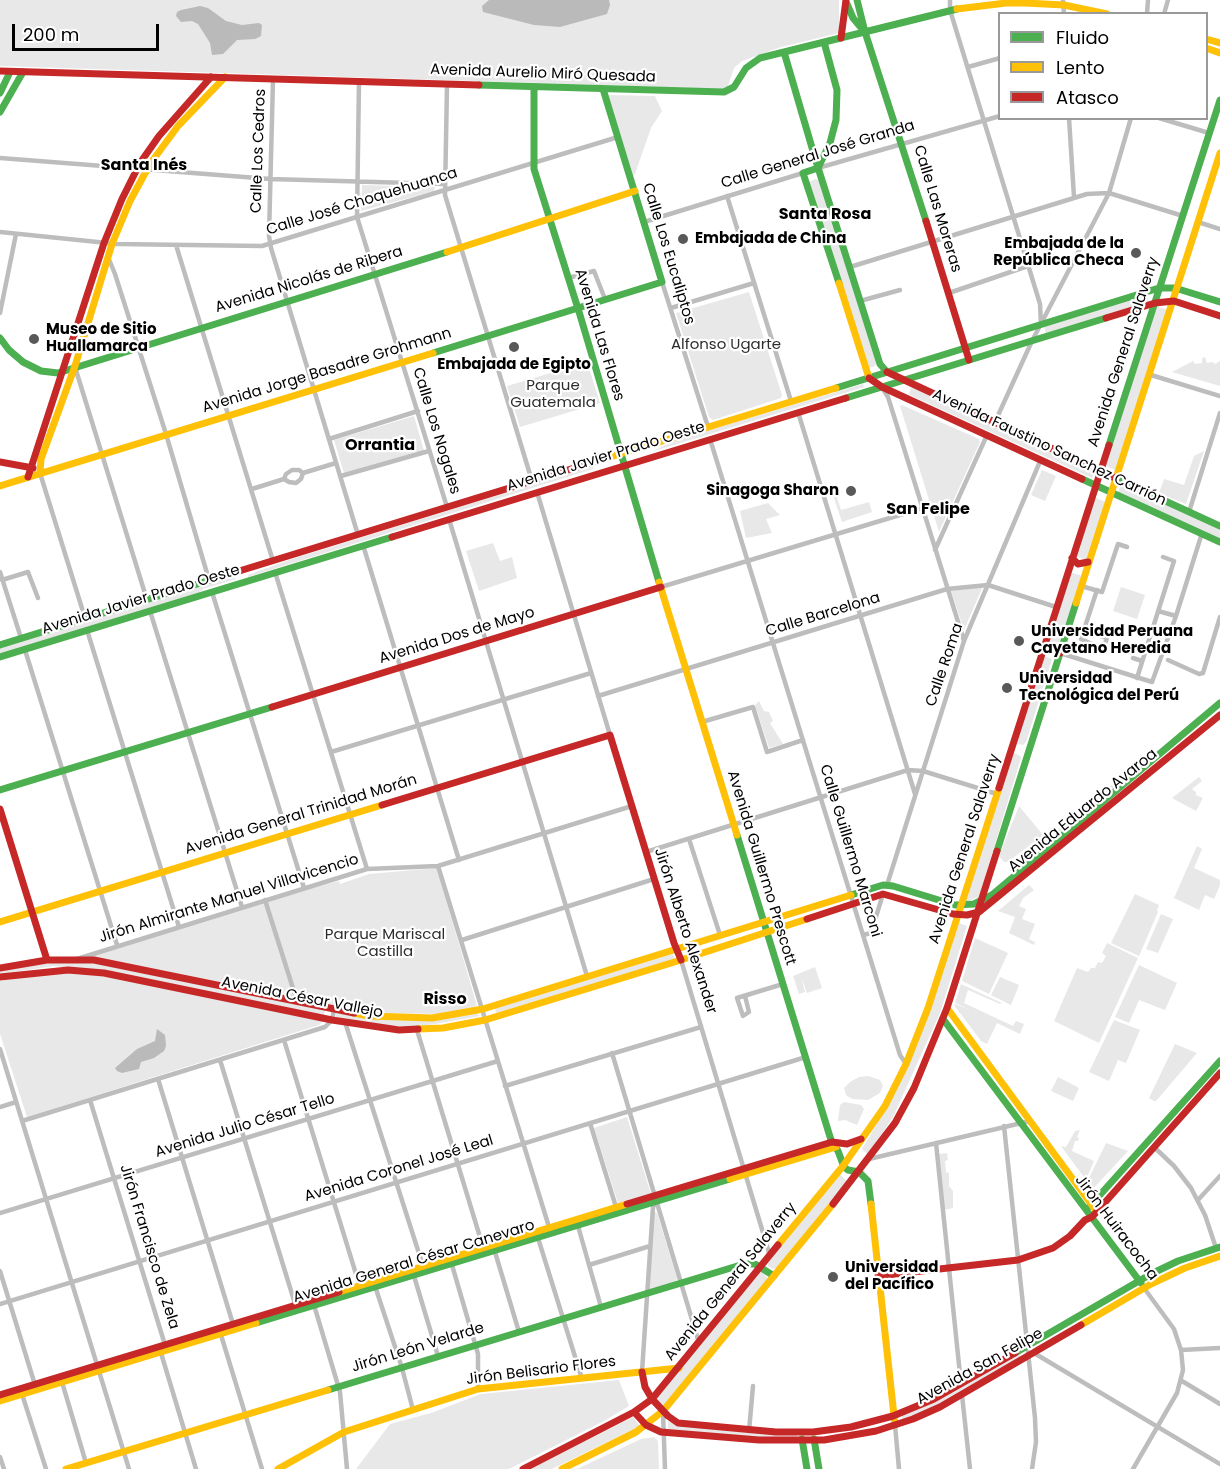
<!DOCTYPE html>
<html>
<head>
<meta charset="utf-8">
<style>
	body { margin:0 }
	#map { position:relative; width:1220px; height:1469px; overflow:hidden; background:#fff; font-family:Poppins,sans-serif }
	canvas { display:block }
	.legend { position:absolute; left:998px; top:12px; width:210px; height:108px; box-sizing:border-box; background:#fff; border:2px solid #999; margin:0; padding:8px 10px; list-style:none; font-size:18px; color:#000 }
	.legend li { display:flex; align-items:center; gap:12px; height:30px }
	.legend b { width:30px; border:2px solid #999 }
	.scale { position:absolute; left:12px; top:24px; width:147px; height:27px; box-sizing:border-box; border:3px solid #000; border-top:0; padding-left:8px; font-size:18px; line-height:21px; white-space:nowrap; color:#000; -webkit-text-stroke:4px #fff; paint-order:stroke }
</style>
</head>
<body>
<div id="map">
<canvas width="1220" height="1469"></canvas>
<ul class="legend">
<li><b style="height:8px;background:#4caf50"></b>Fluido</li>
<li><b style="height:8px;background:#ffc107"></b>Lento</li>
<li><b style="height:8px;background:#c62828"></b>Atasco</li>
</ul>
<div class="scale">200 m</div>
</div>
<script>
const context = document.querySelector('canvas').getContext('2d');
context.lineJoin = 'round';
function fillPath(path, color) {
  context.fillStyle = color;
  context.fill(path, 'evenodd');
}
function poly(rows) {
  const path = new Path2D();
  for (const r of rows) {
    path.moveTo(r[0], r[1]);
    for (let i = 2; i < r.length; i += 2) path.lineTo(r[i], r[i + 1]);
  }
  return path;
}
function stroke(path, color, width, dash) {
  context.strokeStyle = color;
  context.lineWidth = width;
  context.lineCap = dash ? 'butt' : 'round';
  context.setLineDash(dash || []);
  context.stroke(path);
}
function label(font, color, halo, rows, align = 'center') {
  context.font = font + ' Poppins,sans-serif';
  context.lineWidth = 4.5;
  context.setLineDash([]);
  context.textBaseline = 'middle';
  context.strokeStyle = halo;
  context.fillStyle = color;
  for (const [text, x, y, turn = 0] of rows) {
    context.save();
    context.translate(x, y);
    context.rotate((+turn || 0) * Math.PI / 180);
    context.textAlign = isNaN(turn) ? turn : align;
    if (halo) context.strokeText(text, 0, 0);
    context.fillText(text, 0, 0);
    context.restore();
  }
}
fillPath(poly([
	[0,0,839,0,839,33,781,47,742,61,734,68,727,89,0,66],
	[608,95,655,96,662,111,651,128,635,174,633,175],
	[815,179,819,180,876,363,875,366,869,368,809,182],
	[362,185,435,187,434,191,361,211],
	[749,292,782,395,781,398,713,420,709,417,676,313],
	[1147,295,1148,302,1046,333,1044,327],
	[1156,306,1168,310,1115,470,1104,465],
	[1205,357,1207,363,1213,362,1215,364,1220,361,1220,386,1172,372,1193,361,1195,364,1202,363,1202,358],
	[587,362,600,403,520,427,507,386],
	[863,384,864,387,651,452,676,440],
	[911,388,914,388,1095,472,1092,478,912,396,909,394],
	[902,405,979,439,980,442,939,532,900,406],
	[414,416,425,454,345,477,334,440],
	[1204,451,1186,504,1159,493,1164,479,1184,485,1194,456],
	[592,466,593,469,248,577,248,575,289,560],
	[1042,470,1056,476,1045,501,1031,495],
	[1121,484,1220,530,1220,539,1118,493],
	[834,488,841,510,869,502,872,512,842,522,831,489],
	[1093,496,1105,502,1087,560,1074,556],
	[768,503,780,515,766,519,772,533,746,538,740,511],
	[493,543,500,561,512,557,517,578,479,591,466,551],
	[1069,572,1080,575,1081,577,1059,646,1046,643],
	[233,576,236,579,203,589,199,593,0,654,0,648],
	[983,586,964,630,951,591],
	[1121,587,1145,595,1137,619,1113,611],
	[1041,655,1052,659,1026,742,1023,745,1018,744,1015,740],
	[759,701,764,711,769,712,773,721,770,723,783,744,769,748,755,705],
	[1015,753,1020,756,1021,758,979,897,966,901,1009,756],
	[1199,777,1202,781,1192,789,1196,792,1196,795,1203,798,1196,811,1172,798],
	[1119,779,1122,781,1008,878,1033,850],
	[1019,806,1043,835,1008,862,1004,862,999,856],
	[1197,846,1202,849,1194,868,1220,880,1220,885,1214,899,1205,895,1199,910,1174,898],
	[437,868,477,1006,443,1014,375,1013,326,1004,323,1021,319,1025,27,1117,0,1034,0,981,72,968,54,966,0,974,0,971,62,961,304,890,339,881,340,884,369,874],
	[1029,885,1034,890,1023,898,1019,906,1026,909,1022,919,1035,924,1029,939,1035,942,1034,945,1009,933,1015,917,998,911],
	[1135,894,1159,905,1157,910,1158,912,1139,956,1111,943],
	[1161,914,1173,919,1158,953,1146,949],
	[959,923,967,926,940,1013,893,1117,868,1155,862,1149,885,1110,930,1009],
	[975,938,1008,953,989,994,962,981],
	[1107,943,1138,958,1099,1043,1054,1021,1077,968,1088,972,1091,968,1095,968,1098,962,1102,963,1106,956,1102,953],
	[673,954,675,960,496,1013,495,1008],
	[1139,965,1177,983,1165,1010,1139,1000,1129,1023,1115,1017],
	[815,967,822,988,807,993,801,977,805,992,799,994,793,976],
	[1000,977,1019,985,1011,1005,991,995],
	[961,984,1002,1003,1000,1004,968,990,964,1003,1013,1026,1016,1021,1024,1024,1020,1034,997,1023,987,1044,981,1041,954,1005,955,1004,971,1010,955,1003],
	[336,1013,384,1020,477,1013,480,1016,418,1027,385,1026,336,1017],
	[1114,1020,1140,1030,1126,1063,1118,1060,1109,1081,1089,1072],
	[1175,1044,1197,1053,1156,1101,1154,1101,1149,1098],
	[868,1076,880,1080,883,1086,880,1093,868,1100,852,1099,846,1095,844,1088,850,1082,859,1077],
	[1058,1077,1079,1088,1073,1101,1051,1091],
	[844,1102,861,1105,864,1109,857,1125,845,1120,838,1121,840,1105],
	[627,1117,651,1194,618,1203,594,1128],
	[1080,1130,1077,1137,1079,1138,1078,1141,1075,1141,1072,1151,1094,1161,1086,1180,1061,1146,1066,1147,1075,1131],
	[1106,1143,1128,1151,1092,1190,1087,1182],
	[947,1153,948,1160,945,1161,946,1172,949,1173,949,1186,953,1191,953,1208,944,1210,939,1154],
	[840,1174,847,1181,777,1268,773,1269,768,1266,768,1263],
	[654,1212,657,1213,677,1278,676,1282,651,1290,649,1287],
	[762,1272,769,1280,663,1407,656,1398,757,1274],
	[1020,1354,1021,1360,952,1401,903,1422,902,1416,938,1400],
	[619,1380,629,1406,604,1421,509,1469,356,1469,390,1424,431,1413,481,1394],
	[633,1417,640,1426,552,1469,529,1469],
	[668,1421,680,1425,763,1434,797,1435,797,1441,668,1430],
	[654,1437,658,1441,659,1469,577,1469,641,1439]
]), '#e8e8e8');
fillPath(poly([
	[489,0,609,0,610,5,607,14,560,27,534,25,483,12,482,6],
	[200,6,208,8,226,21,242,25,259,23,262,25,261,36,255,39,237,40,223,54,212,55,210,43,198,24,192,21,181,22,176,16,177,12,181,10],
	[157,1029,165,1035,166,1046,164,1051,154,1058,141,1062,139,1069,122,1073,117,1071,115,1068,137,1049,155,1041]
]), '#bababa');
stroke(poly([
	[950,0,950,10,1040,304,1041,325],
	[1063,0,1064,14],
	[1147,14,1148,0],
	[1164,14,1168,0],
	[968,67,1000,58],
	[273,79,269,236,271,248,358,535],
	[359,81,357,217,447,507],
	[447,85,445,195,532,481],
	[1069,118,1074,197],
	[1159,118,1209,133],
	[0,158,270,179,444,184],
	[818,168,1000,116],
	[727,196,791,401],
	[644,222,803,173],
	[1198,222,1220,229],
	[0,232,117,244,262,246,618,137],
	[176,245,273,561],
	[108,257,115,274,166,434,209,580],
	[850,267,1087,194,1109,193,1183,216],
	[568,278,594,271,605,299],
	[662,282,708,427],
	[949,293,1028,266],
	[860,301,900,290],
	[671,308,754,283],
	[0,313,16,234],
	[75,367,147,600],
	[1151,375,1220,396],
	[883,389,888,397,964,641],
	[798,412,915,794],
	[995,422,1032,341,1109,193,1131,118],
	[329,439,418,411],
	[710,439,900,1055,906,1064],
	[40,473,85,618],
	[303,473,301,479,296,483,289,482,284,479,286,474,292,470,299,470,303,473,336,463],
	[341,476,429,451],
	[252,489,284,479],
	[537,492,610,735],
	[1189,512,1220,413],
	[449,519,587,976],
	[363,545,459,860],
	[935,550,987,435],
	[0,572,21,638],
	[275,572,367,869],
	[2,580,28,572,38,598],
	[1081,586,1102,592,1118,544,1127,547],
	[661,587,923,508],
	[212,592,304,888],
	[150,611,242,907],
	[1158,611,1176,616],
	[87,630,179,927],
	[1085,631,1107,638,1103,649,1081,639,1097,590],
	[25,650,117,945],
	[1060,653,1152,682,1176,616,1202,533],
	[1133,658,1142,661],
	[1168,660,1199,674,1203,673,1220,617],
	[1137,678,1174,561,1163,557],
	[598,696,947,589,988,585,1056,607],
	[702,722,753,707,767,752,803,740],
	[331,752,591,673],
	[689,839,720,935],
	[646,852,908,770,923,771,997,794],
	[438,866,549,1227],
	[887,885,964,641,1041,459],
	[265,900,297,1001],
	[863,935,871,933,883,894],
	[462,940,654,879],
	[77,959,367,869,438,866,632,806],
	[681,960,770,1256],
	[745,996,749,1012,743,1016,737,998,783,984],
	[345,1022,423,1266],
	[417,1030,483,1247],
	[284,1040,360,1287],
	[0,1049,129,1469],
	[612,1053,699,1343],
	[220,1060,296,1307],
	[158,1079,233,1324],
	[505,1086,701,1027],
	[90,1100,165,1345,161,1353,196,1469],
	[0,1107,16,1102],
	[22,1121,325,1027,332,1020,334,1010],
	[590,1123,616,1207],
	[1004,1126,1035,1418,1036,1442,1032,1469],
	[936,1143,961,1384],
	[1154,1147,1174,1166,1191,1188,1205,1215,1216,1248],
	[869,1159,1030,1121],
	[1198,1200,1220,1176],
	[0,1213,498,1061],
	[578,1226,601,1307],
	[538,1238,582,1379],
	[495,1252,519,1332],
	[452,1265,478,1354,478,1389],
	[589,1265,650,1246],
	[0,1271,35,1385],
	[414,1276,438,1356],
	[375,1286,402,1368,413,1410],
	[0,1304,806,1057],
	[314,1305,340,1392,347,1469],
	[221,1335,262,1469],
	[1181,1350,1220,1348],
	[1034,1353,1220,1464],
	[642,1372,653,1207,656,1202],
	[1182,1381,1220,1404],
	[62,1382,86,1463],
	[22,1394,46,1469],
	[962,1395,970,1469],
	[663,1412,665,1469],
	[895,1425,899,1469],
	[749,1431,753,1386],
	[0,1457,4,1469],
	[1133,1469,1177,1393,1183,1370,1181,1350,1174,1329,1144,1288]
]), '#bdbdbd', 4.5);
stroke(poly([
	[857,0,865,32,926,221],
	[847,4,853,18,863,30],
	[824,42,837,90,836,120,830,143,818,168,803,173,839,283],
	[784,52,815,158,880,364,887,372],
	[479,85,724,92,734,87,746,68,760,58,957,9],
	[534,88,534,169,580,315,659,582],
	[0,93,10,72],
	[0,112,23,72],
	[0,338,9,350,23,362,41,371,58,373,447,252],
	[433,353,662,282,603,89],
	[836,388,1159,288,1175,288,1220,302],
	[846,398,1106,318],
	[1109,445,1220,100],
	[1113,477,1220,526],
	[1082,479,1220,542],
	[0,645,236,572],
	[0,657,392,537],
	[0,790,272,707],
	[737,835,831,1140,838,1151,844,1167,848,1170,859,1172,868,1181,871,1204],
	[997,851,1076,603],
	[851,895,883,885,893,886,955,905,974,904,992,895,1220,703],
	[943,1019,1141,1283],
	[1090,1206,1220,1061],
	[256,1323,730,1179],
	[1015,1353,1151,1274,1178,1261,1220,1247],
	[328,1390,744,1264,755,1264,774,1276],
	[802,1439,807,1469],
	[814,1439,819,1469]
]), '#4caf50', 7);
stroke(poly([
	[957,9,1006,3,1025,3,1064,5,1107,14],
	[1206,39,1220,43],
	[1206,48,1220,53],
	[447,252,635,191],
	[839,283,869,378],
	[597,461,836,388],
	[40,473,41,459,75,366,112,244,130,201,150,164,178,126,225,77],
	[0,486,433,353],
	[659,582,737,835],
	[1076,603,1220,153],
	[0,922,382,805],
	[947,1008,1097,1212],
	[354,1013,369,1016,432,1018,483,1009,851,895],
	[418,1029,443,1028,485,1020,681,960,807,919],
	[730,1179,836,1147],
	[871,1204,895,1425],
	[778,1245,843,1166,885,1106,906,1064,928,1008,999,788],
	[339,1292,627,1204],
	[1081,1325,1151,1284,1185,1268,1220,1256],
	[0,1401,256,1323],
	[66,1469,328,1390],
	[278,1469,344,1432,478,1389,679,1368],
	[562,1469,636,1432,663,1411,833,1204]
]), '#ffc107', 7);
stroke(poly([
	[841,38,846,0],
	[0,71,479,85],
	[926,221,969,360],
	[1106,318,1155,303,1174,301,1220,316],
	[887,372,1113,477],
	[869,378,882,387,1082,479],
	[0,462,33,468],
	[28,477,104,243,122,199,140,163,159,136,211,77],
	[392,537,846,398],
	[1072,558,1078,564,1088,562],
	[236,572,597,461],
	[1042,649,1060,653],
	[272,707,661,587],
	[999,788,1109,445],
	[382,805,610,735,674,943,681,960],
	[0,809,47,960],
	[807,919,883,894,953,914,967,915,979,912,1220,715],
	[0,968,47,960,94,960,354,1013],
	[0,977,68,970,104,973,332,1020,399,1030,418,1029],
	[627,1204,832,1142,847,1144,861,1139],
	[833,1204,895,1123,914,1088,947,1008,997,851],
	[878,1276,1018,1260,1053,1248,1070,1236,1085,1220,1092,1217,1220,1073],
	[642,1372,645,1387,652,1399,668,1416,678,1423,776,1432,813,1432,851,1427,893,1416,934,1399,1015,1353],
	[0,1395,339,1292],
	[634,1412,646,1425,661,1432,759,1440,824,1440,876,1431,913,1419,940,1407,1081,1325],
	[523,1469,634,1412,652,1399,778,1245]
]), '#c62828', 7);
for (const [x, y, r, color] of [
	[683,239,6,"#595959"],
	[1136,253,6,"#595959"],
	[34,339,6,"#595959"],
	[514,347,6,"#595959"],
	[851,491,6,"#595959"],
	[1019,641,6,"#595959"],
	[1007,688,6,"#595959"],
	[833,1277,6,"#595959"]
]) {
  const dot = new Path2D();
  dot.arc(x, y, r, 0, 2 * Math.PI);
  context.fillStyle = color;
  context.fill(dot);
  stroke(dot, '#fff', 2);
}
label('15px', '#000', '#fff', [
	["Avenida Aurelio Miró Quesada",543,74,2],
	["Calle Los Cedros",259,151,-88],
	["Calle General José Granda",818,155,-17],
	["Calle José Choquehuanca",362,202,-17],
	["Calle Las Moreras",937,209,73],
	["Calle Los Eucaliptos",668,254,73],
	["Avenida Nicolás de Ribera",309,280,-17],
	["Avenida Las Flores",599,335,73],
	["Avenida General Salaverry",1124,352,-72],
	["Avenida Jorge Basadre Grohmann",327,371,-17],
	["Calle Los Nogales",436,431,73],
	["Avenida Faustino Sanchez Carrión",1049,448,25],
	["Avenida Javier Prado Oeste",606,457,-17],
	["Avenida Javier Prado Oeste",141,600,-17],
	["Calle Barcelona",823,615,-17],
	["Avenida Dos de Mayo",457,636,-17],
	["Calle Roma",945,665,-71],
	["Avenida Eduardo Avaroa",1083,811,-39],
	["Avenida General Trinidad Morán",301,815,-17],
	["Avenida General Salaverry",965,849,-72],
	["Calle Guillermo Marconi",850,851,73],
	["Avenida Guillermo Prescott",761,868,73],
	["Jirón Almirante Manuel Villavicencio",229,899,-17],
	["Jirón Alberto Alexander",685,931,72],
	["Avenida César Vallejo",302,998,11],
	["Avenida Julio César Tello",245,1126,-17],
	["Avenida Coronel José Leal",399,1169,-17],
	["Jirón Huiracocha",1116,1228,53],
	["Jirón Francisco de Zela",149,1247,73],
	["Avenida General César Canevaro",414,1262,-17],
	["Avenida General Salaverry",731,1282,-51],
	["Jirón León Velarde",418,1348,-17],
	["Avenida San Felipe",980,1367,-29],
	["Jirón Belisario Flores",541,1371,-7]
]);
label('bold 15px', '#000', '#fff', [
	["Embajada de China",695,239],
	["Embajada de la",1124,244,"right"],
	["República Checa",1124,261,"right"],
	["Museo de Sitio",46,330],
	["Huallamarca",46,347],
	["Embajada de Egipto",514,365,"center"],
	["Sinagoga Sharon",839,491,"right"],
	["Universidad Peruana",1031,632],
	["Cayetano Heredia",1031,649],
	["Universidad",1019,679],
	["Tecnológica del Perú",1019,696],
	["Universidad",845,1268],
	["del Pacífico",845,1285]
], 'left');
label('15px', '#2d2d2d', '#fff', [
	["Alfonso Ugarte",726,345],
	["Parque",553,386],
	["Guatemala",553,403],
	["Parque Mariscal",385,935],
	["Castilla",385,952]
]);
label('bold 16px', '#000', '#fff', [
	["Santa Inés",144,166],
	["Santa Rosa",825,215],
	["Orrantia",380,446],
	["San Felipe",928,510],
	["Risso",445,1000]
]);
</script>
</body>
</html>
